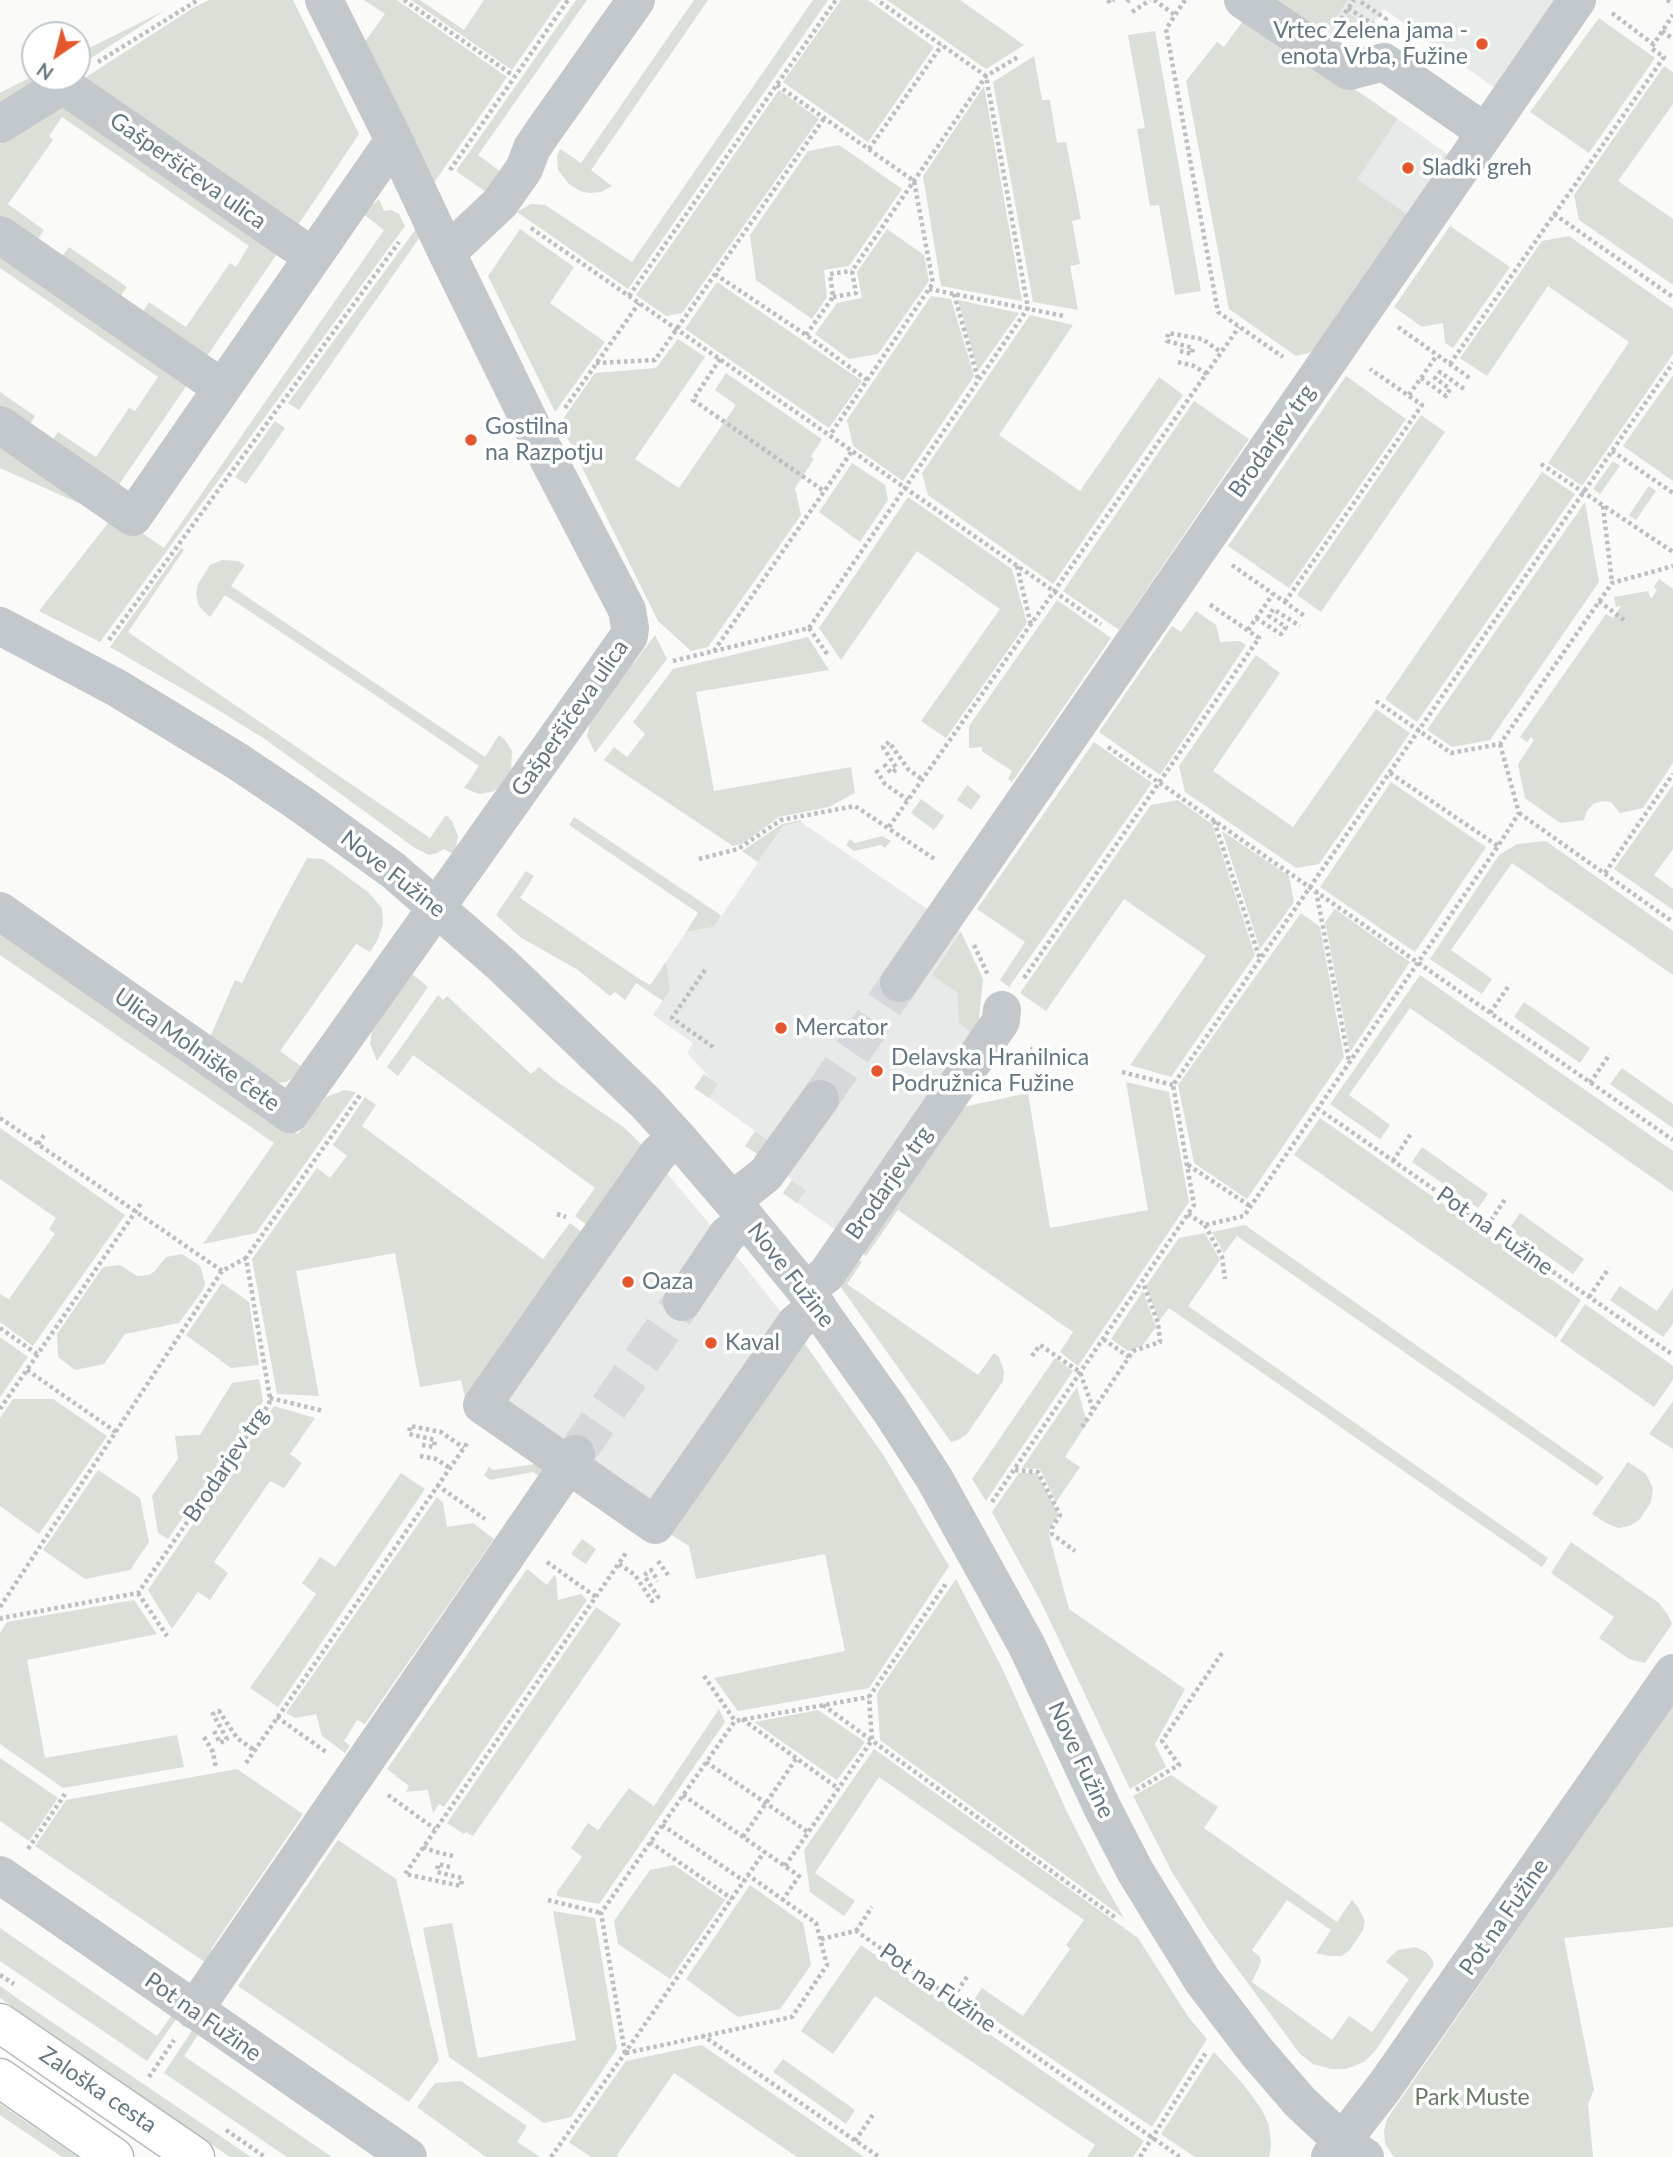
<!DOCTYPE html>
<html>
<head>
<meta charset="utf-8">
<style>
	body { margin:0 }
	#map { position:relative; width:1673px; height:2157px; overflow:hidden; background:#fafaf8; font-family:Lato,sans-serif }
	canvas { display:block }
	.north { position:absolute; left:21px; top:21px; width:70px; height:70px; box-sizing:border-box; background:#fff; border:2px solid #c1c8cd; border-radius:50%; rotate:215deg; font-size:19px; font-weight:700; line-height:28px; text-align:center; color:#657683 }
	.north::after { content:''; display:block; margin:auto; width:24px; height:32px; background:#e4572e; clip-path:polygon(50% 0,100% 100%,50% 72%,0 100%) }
</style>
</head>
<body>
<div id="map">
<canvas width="1673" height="2157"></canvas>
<div class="north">N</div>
</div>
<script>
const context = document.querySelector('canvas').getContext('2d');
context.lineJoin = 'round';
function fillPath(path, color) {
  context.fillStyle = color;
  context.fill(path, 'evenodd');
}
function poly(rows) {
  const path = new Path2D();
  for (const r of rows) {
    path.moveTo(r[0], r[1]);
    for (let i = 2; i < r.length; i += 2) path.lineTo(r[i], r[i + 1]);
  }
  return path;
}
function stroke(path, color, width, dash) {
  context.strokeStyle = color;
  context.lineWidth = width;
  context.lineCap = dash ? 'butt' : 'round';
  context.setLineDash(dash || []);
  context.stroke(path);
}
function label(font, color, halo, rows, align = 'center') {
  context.font = font + ' Lato,sans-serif';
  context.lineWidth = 7;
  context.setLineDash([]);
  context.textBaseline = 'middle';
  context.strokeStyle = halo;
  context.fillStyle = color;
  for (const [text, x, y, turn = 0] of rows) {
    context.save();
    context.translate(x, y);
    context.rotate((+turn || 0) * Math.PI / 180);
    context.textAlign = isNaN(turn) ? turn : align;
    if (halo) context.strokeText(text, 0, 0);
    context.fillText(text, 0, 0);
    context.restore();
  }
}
fillPath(poly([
	[1260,0,1554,0,1499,91,1384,9,1370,28,1327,46],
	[1398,119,1457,161,1415,220,1356,179],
	[801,822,961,932,983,979,977,1037,842,1234,797,1203,806,1190,762,1157,772,1143,709,1098,718,1084,709,1077,687,1053,693,1043,653,1015,670,990,666,962,686,932,714,927,783,826],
	[661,1166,742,1263,787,1320,656,1509,499,1401]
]), '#e8e9e9');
fillPath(poly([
	[209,0,293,0,359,134,296,228,83,79,193,8],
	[364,0,397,0,507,77,431,187,361,47,385,14],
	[411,0,420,0,464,30,484,0,561,0,512,70],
	[576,0,587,0,478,155,501,172,486,192,456,171],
	[694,0,708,0,591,170,612,186,601,192,590,193,580,191,569,184,558,170,557,156,560,149,581,163],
	[813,0,828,0,628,289,517,212,531,204,545,205,632,262],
	[841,0,868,0,934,47,868,142,783,82],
	[887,0,960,0,1024,45,986,69],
	[1260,0,1348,0,1319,41],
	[166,10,77,67,77,54],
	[1240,10,1398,119,1357,179,1415,220,1328,348,1296,356,1229,309,1186,81,1217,42,1224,47,1245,18],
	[1349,14,1370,28,1327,46],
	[1599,18,1655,58,1589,153,1530,112],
	[1155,31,1201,291,1175,295,1159,205,1150,206,1137,129,1145,128,1128,35],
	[1034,56,1042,100,1050,100,1057,143,1066,142,1081,219,1072,221,1080,264,1070,266,1078,310,1033,302,993,82],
	[1664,66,1673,72,1673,104,1618,181,1673,219,1673,285,1579,220,1574,195],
	[35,75,35,77,61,77,0,116,0,93],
	[984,86,1022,301,941,286,923,176],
	[779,90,819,119,682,313,666,316,636,295],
	[59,100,279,251,205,359,141,315,149,302,186,327,230,263,236,267,249,246,62,117,49,136,53,140,8,204,44,230,36,242,0,217,0,144,51,102],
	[839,145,902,189,849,266,824,270,827,297,812,319,756,280,750,235,808,151],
	[379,199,384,211,391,210,399,214,405,226,100,642,39,611,112,518,0,468,0,436,164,548,384,230,363,214],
	[418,226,422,234,299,410,288,403],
	[1450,226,1510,267,1453,348,1445,343,1443,323,1422,327,1394,307],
	[520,229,574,267,550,303,605,342,555,412,488,276],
	[887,229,924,255,929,281,878,354,849,359,815,334,837,303,862,298,857,272],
	[1569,236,1673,309,1673,354,1582,486,1548,463,1629,342,1548,286,1487,376,1460,358,1542,241],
	[69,247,127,287,118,299,60,259],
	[0,252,189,382,114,492,48,447,58,432,96,457,129,408,135,411,158,377,0,268],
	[717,282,862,381,829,428,685,329],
	[931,296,951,299,974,376,903,481,853,446,847,420],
	[958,300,1019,313,978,371],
	[1030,315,1073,325,999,435,1080,491,1159,377,1183,395,1053,584,928,495,922,473],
	[678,339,705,357,635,459,679,488,736,405,715,390,726,373,822,439,811,456,814,459,795,488,801,515,708,647,691,651,658,621,560,423,595,373,656,368],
	[1673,375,1673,481,1623,446],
	[1346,376,1406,419,1289,588,1228,546],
	[0,392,35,416,26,431,0,413],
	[1194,401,1249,439,1119,630,1063,591],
	[1421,415,1445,432,1321,612,1297,595],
	[275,421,285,428,246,484,235,477],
	[1613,461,1620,466,1600,494,1593,489],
	[852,463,885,485,888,500,860,542,819,512],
	[1542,472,1575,494,1417,722,1385,699],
	[1649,486,1656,491,1636,520,1629,515],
	[908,497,1012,569,1027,623,946,738,921,721,1000,609,917,551,841,660,819,628],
	[1585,502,1599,582,1490,740,1452,747,1427,730],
	[181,548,184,550,128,632,430,838,446,815,452,821,458,836,456,848,453,854,444,849,437,853,429,855,415,848,265,739,200,699,110,647],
	[222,560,238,561,245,565,231,586,485,757,499,735,505,740,512,751,511,771,497,789,491,792,479,794,464,788,479,766,369,691,225,595,210,617,199,606,196,594,198,584,210,565],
	[1659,579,1673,589,1673,763,1643,808,1620,813,1611,802,1602,801,1593,804,1587,811,1584,820,1560,823,1525,798,1518,764,1534,740,1531,737,1527,742,1520,737,1606,614,1613,618,1621,606,1616,607,1614,597,1648,591,1651,599,1657,590,1654,587],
	[1057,600,1111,638,1012,782,1008,779,1012,771,982,751,982,747,969,748,969,726],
	[1196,611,1216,625,1220,642,1240,641,1246,645,1160,775,1099,732,1172,626,1181,632],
	[655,635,667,659,595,753,587,736,591,719],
	[808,637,829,670,696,692,714,791,851,767,855,793,829,807,779,817,742,844,733,846,604,760,614,747,627,757,645,734,633,722,673,669],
	[1256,655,1280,673,1213,771,1293,827,1376,709,1410,733,1319,864,1296,868,1185,792,1179,766],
	[1094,742,1152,783,1009,987,1000,980,1025,942,977,909],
	[1391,782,1486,847,1415,952,1320,887],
	[967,785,981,796,971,810,957,800],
	[1673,785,1673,849,1654,875,1673,889,1673,910,1614,869],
	[921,799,944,816,934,830,911,813],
	[1178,800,1212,824,1255,955,1171,1077,1130,1065,1206,956,1124,899,1046,1011,1020,993,1151,805],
	[574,817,719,914,721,916,714,927,686,932,698,913,569,825],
	[801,820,801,822,783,826,758,862,742,851,782,824],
	[1222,831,1289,876,1294,902,1260,949],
	[882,836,891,841,885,848,881,845,854,851,846,845,850,839,855,843],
	[1546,841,1673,931,1673,975,1512,863,1451,950,1492,979,1482,994,1430,959,1499,855,1517,844],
	[307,858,323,859,368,892,382,908,383,925,377,941,370,952,356,944,280,1051,302,1067,296,1076,286,1082,274,1083,207,1044,235,980,242,983,275,917],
	[526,871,534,876,520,898,638,978,650,985,666,962,670,990,663,1001,636,983,625,1000,615,992,610,996,578,970,520,937,496,915],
	[1335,909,1410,962,1350,1052,1325,922],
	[1301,913,1320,927,1344,1057,1247,1199,1194,1163,1178,1085],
	[0,923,298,1134,326,1097,344,1090,356,1092,256,1233,203,1244,274,1143,0,955],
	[961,932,983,979,977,1037,959,1023,957,992,932,975],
	[411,973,428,987,377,1061,370,1044,372,1030],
	[1420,975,1673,1151,1673,1192,1410,1008,1349,1095,1390,1125,1380,1139,1330,1104],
	[438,995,443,1000,447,996,531,1074,539,1067,559,1083,626,1129,649,1152,595,1231,575,1216,595,1188,413,1055,398,1076,387,1067],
	[1524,1002,1590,1048,1580,1063,1514,1017],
	[1622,1068,1673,1104,1673,1128,1610,1084],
	[704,1074,718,1084,709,1098,694,1088],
	[1126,1082,1169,1092,1189,1202,1078,1366,1060,1352,1073,1332,898,1210,866,1256,854,1247,949,1110,1028,1093,1050,1228,1148,1210],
	[365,1097,376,1105,362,1126,543,1259,570,1223,590,1238,466,1401,461,1380,420,1387,395,1253,296,1271,319,1396,277,1394,252,1259,317,1168,330,1178,347,1156,333,1145],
	[1320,1118,1581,1300,1556,1338,1294,1155],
	[0,1128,125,1215,33,1346,0,1322,0,1294,9,1299,55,1234,49,1229,56,1218,0,1179],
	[755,1131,772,1143,762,1157,745,1146],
	[1422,1147,1488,1194,1478,1208,1412,1162],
	[792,1180,806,1190,797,1203,783,1193],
	[1520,1213,1584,1259,1573,1274,1509,1229],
	[1245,1225,1604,1477,1597,1486,1237,1236,1224,1253,1212,1232],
	[1205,1233,1220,1260,1188,1306,1548,1558,1542,1567,1169,1308,1159,1321,1146,1286,1179,1238],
	[182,1254,200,1266,205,1283,203,1290,179,1323,125,1334,104,1364,75,1370,58,1357,57,1334,103,1267,120,1265,137,1276,149,1275,155,1271,166,1257],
	[850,1254,862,1262,847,1284,978,1375,994,1353,999,1357,1004,1372,1003,1381,967,1434,960,1439,951,1442,835,1279],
	[222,1283,249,1302,259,1365,231,1368,186,1335],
	[1620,1286,1657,1311,1673,1288,1673,1324,1663,1337,1610,1300],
	[1143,1291,1156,1327,1142,1346,1128,1351,1111,1339],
	[1585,1304,1673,1366,1673,1380,1654,1407,1560,1341],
	[0,1337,28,1357,0,1397],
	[805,1344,884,1456,949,1566,869,1688,738,1711,714,1678,845,1651,825,1554,696,1579,689,1546,662,1529],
	[1055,1358,1073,1371,986,1501,972,1479],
	[259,1379,263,1401,168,1539,158,1533,152,1496,178,1459,175,1436,200,1435,232,1383],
	[1077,1387,1087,1423,1065,1457,1080,1467,1056,1502,1040,1469,1022,1468],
	[13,1399,53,1399,107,1436,39,1534,0,1506,0,1418],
	[1673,1401,1673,1449,1649,1434],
	[274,1406,315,1418,290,1454,302,1463,284,1488,270,1481,214,1562,228,1573,210,1600,198,1592,172,1629,148,1590],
	[1628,1462,1646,1474,1653,1488,1651,1502,1640,1519,1630,1526,1618,1528,1606,1523,1592,1514],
	[536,1464,543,1469,538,1476,533,1472,490,1480,484,1475,489,1467,493,1470],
	[98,1470,140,1498,149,1542,130,1570,85,1579,43,1550],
	[401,1473,425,1489,278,1707,250,1688,316,1594,302,1583,320,1557,335,1567],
	[1019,1473,1037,1473,1059,1515,1050,1527,1049,1535,1069,1609,1185,1689,1155,1744,1166,1767,1130,1789,1040,1600,992,1512],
	[437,1497,443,1503,447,1527,473,1523,494,1539,365,1724,357,1720,344,1741,350,1746,345,1753,322,1736,316,1714,295,1718,286,1713],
	[582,1539,596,1549,586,1564,571,1554],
	[1571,1542,1659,1603,1668,1615,1672,1624,1645,1663,1629,1659,1599,1638,1614,1617,1551,1573],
	[527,1569,547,1585,554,1575,556,1577,558,1600,581,1594,587,1600,444,1807,439,1804,433,1813,428,1790,406,1792,409,1786,387,1769],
	[956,1579,1003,1670,1067,1812,1098,1873,1124,1918,880,1740,877,1693],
	[134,1600,157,1634,27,1660,45,1758,177,1735,184,1767,63,1788,0,1744,0,1633,7,1622],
	[596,1607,621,1624,473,1836,466,1832,464,1834,447,1823],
	[1673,1704,1673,1927,1564,1938,1594,2090,1588,2104,1593,2157,1394,2157,1385,2144,1384,2131,1387,2119],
	[719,1709,725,1722,599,1904,557,1896,557,1892,582,1857,571,1848,588,1823,598,1830,629,1788,654,1806],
	[818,1710,865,1742,837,1780,754,1722],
	[874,1749,1138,1938,1189,2018,1207,2039,1152,2127,971,2004,982,1988,1023,2016,1070,1949,1066,1945,1084,1920,879,1777,815,1873,855,1901,844,1916,810,1892,804,1850],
	[0,1758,58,1798,29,1841,0,1821],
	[237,1769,303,1814,211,1949,220,1956,206,1963,35,1846,66,1800],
	[1171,1775,1218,1807,1204,1828,1337,1922,1352,1900,1358,1907,1365,1921,1363,1930,1349,1951,1341,1956,1329,1956,1316,1953,1331,1930,1287,1900,1252,1950,1260,1957,1261,1962,1252,1982,1298,2015,1332,2040,1349,2016,1372,2032,1409,1979,1386,1962,1391,1956,1398,1950,1415,1947,1426,1952,1432,1959,1434,1965,1375,2051,1364,2062,1346,2069,1331,2069,1313,2064,1300,2054,1208,1929,1172,1872,1133,1796],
	[338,1840,396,1879,439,2060,409,2102,238,1986],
	[674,1865,725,1900,670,1979,618,1944,614,1921,650,1870],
	[750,1885,803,1923,811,1965,780,2009,738,2017,686,1979],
	[553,1911,595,1918,617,2049,571,2117,544,2123,449,2057,423,1928,452,1923,478,2058,576,2040],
	[0,1928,157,2036,172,2015,177,2018,147,2061,0,1961],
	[861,1945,1144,2141,1133,2157,1087,2157,1095,2145,875,1996,833,2054,801,2031],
	[0,1986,24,2003,251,2157,230,2157,0,1998],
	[193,2029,199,2033,184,2056,332,2157,287,2157,164,2073],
	[702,2045,864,2157,797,2157,674,2073,617,2155,619,2157,591,2157,569,2142,626,2061],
	[1214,2052,1244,2085,1262,2110,1269,2125,1271,2145,1269,2157,1195,2157,1161,2134],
	[783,2059,855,2110,846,2124,773,2072],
	[461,2081,527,2126,517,2142,540,2157,486,2157,417,2107,435,2083],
	[0,2104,66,2149,78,2157,62,2157,0,2115]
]), '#dadfd7');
stroke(poly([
	[820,1099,899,983],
	[576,1454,682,1302]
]), '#d5d9db', 38, [38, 19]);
const major = poly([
	[0,2023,195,2157],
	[0,2078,114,2157]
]);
stroke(major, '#b5babe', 41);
stroke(poly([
	[404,0,514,76],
	[1108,0,1110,3,1114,0],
	[1154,0,1175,15],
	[1185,0,1166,29,1218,312,1283,357],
	[1667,0,1673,4],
	[1127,2,1129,0],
	[1361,2,1386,19,1383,23],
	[1348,8,1374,25],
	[1132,12,1150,0],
	[1612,13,1653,44],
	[1341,19,1354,0],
	[1662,31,1673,39],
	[98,62,198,0],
	[777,85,914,181,933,283,830,435],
	[869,149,942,45],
	[450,170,568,0],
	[1554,214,1673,297],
	[531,228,1101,624],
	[715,274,806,335,867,380],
	[929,289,1064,316],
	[954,294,978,379],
	[629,296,836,0],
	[833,297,856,293,852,271,986,76,1018,57],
	[1398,327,1471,379],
	[806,335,833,297,830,274,852,271],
	[1180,351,1192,354,1193,348,1167,341,1168,333,1202,339,1221,352],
	[720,359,693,400,824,491],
	[1178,362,1194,366,1207,374],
	[596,363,655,360,825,117],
	[1450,364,1664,57,1651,48,1673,15],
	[1421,378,1446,396,1450,389,1435,378,1440,372,1464,389],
	[1409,395,1437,355],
	[565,408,639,303],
	[1612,451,1673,493],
	[1541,464,1673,552],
	[1603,506,1612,583],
	[1232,565,1306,617],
	[1017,566,1031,625],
	[1599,601,1624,620],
	[1285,602,1422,405,1370,369],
	[1256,618,1281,634,1286,627,1269,616,1273,609,1300,626],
	[809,628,828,655],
	[1248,630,1273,594],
	[109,640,399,242],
	[714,651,852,451],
	[673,661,809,628,1028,308,986,76,877,0],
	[1376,701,1451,753,1500,744,1612,583,1673,566],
	[1108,747,1673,1140],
	[884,764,891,773,897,769,883,747,889,742,908,769,923,780],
	[876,770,885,784,908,800],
	[1390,773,1498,846],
	[1519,813,1673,922],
	[1214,821,1260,959],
	[889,827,1239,327],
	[699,859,738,849,781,820,855,806,936,860],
	[1605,873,1673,774],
	[1316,891,1349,1061],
	[974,945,988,975],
	[705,970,672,1018,713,1047],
	[1024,978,1259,638,1209,604],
	[1490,1013,1510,984],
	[1024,1056,1034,1058,1035,1050,1030,1049],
	[1122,1072,1173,1085],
	[1590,1083,1610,1054],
	[1317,1108,1673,1355],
	[0,1118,222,1271],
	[38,1144,45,1134],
	[1393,1161,1412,1132],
	[1188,1165,1250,1206],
	[557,1214,566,1217],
	[1188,1214,1205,1225,1244,1216,1498,846,1519,813,1500,744],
	[1205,1225,1222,1257,1225,1279],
	[1487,1226,1506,1198],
	[1589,1297,1609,1268],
	[0,1328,37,1354],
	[1032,1356,1040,1345,1080,1372,1093,1409],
	[1129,1357,1133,1351,1160,1342,1158,1323,1143,1283],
	[27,1370,116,1432],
	[270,1398,324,1411],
	[0,1409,142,1202],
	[1082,1427,1129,1357,1103,1339],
	[422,1445,434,1447,435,1440,409,1434,410,1426,441,1432,464,1448],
	[420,1456,436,1459,450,1468],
	[1015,1470,1038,1472,1060,1515,1052,1528,1052,1534,1075,1551],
	[437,1485,485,1519],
	[992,1502,1194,1205,1173,1085,1673,363],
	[658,1561,668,1575],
	[547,1562,596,1597],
	[619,1564,635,1575,652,1601,658,1597,644,1575,651,1570,658,1581],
	[138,1593,167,1636],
	[0,1607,222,1271,246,1258],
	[0,1620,2,1618,138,1593,269,1404,270,1398,246,1258,361,1094],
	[704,1676,735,1721],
	[823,1705,1116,1918],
	[277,1717,326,1752],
	[742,1719,839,1789],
	[214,1731,220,1743,227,1739,213,1714,219,1711,237,1738,254,1750],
	[204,1737,213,1752,216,1768],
	[706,1762,808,1832],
	[246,1763,468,1442],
	[1136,1790,1179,1765,1162,1741,1222,1653],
	[388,1795,435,1829],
	[683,1795,799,1876,782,1901],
	[662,1825,744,1881],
	[743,1837,796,1759],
	[650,1842,732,1899],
	[423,1847,436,1852,453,1856],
	[28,1849,65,1794],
	[785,1866,872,1740,869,1697,947,1582],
	[450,1867,438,1864,437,1872,462,1878,461,1886,405,1874,626,1553],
	[548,1900,601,1913],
	[856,1931,872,1907],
	[821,1939,856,1931,1180,2157],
	[0,1975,14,1984],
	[953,1997,969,1974],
	[702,2035,879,2157],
	[625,2053,601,1913,735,1721,869,1697],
	[626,2053,792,2017,827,1965,816,1923,748,1875],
	[149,2077,174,2040],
	[226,2130,265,2157],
	[855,2141,874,2113],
	[551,2157,625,2053,764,1852],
	[1140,2157,1207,2051]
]), '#bbbfc2', 4.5, [3.5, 3.5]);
stroke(poly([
	[1243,0,1349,71,1384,62,1485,132],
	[0,124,63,85,313,257],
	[0,235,222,388],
	[447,253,500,203,524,169,532,148,540,136,636,0],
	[0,425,133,517,394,140],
	[0,626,117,688,237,761,301,804,394,871,501,964,645,1102,677,1137,732,1201,805,1290,890,1410,934,1478,1027,1646,1102,1807,1135,1871,1202,1980,1256,2051,1300,2102,1342,2141,1365,2157],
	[0,911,290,1114,629,636,630,628,627,610,540,443,447,253,394,140,324,0],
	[899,983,1577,0],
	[677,1137,658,1154,482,1405,655,1525,796,1323,817,1306],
	[732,1201,766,1174,820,1099],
	[805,1290,826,1275,1001,1021,1002,1010],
	[682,1302,727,1235,747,1219],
	[0,1875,408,2157],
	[194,2010,576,1454],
	[1330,2157,1385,2086,1673,1673]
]), '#c3c8cc', 38);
stroke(major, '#fff', 38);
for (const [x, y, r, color] of [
	[1482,44,7,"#e4572e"],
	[1408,168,7,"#e4572e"],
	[471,440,7,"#e4572e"],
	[781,1028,7,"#e4572e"],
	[877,1071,7,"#e4572e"],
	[628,1282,7,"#e4572e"],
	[711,1343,7,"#e4572e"]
]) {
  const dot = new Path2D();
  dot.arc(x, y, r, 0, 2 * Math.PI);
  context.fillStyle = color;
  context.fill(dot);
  stroke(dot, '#fff', 2.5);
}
label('23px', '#657683', '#fff', [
	["Vrtec Zelena jama -",1468,31,"right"],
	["enota Vrba, Fužine",1468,57,"right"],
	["Sladki greh",1422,168],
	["Gostilna",485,427],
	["na Razpotju",485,453],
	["Mercator",795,1028],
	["Delavska Hranilnica",891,1058],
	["Podružnica Fužine",891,1084],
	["Oaza",642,1282],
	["Kaval",725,1343]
], 'left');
label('23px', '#657683', '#fff', [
	["Gašperšičeva ulica",188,171,35],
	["Brodarjev trg",1272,441,-55],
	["Gašperšičeva ulica",570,718,-55],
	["Nove Fužine",393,874,38],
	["Ulica Molniške čete",197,1050,35],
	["Brodarjev trg",889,1183,-55],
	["Pot na Fužine",1495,1231,35],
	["Nove Fužine",791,1275,52],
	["Brodarjev trg",226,1465,-56],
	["Nove Fužine",1081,1760,65],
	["Pot na Fužine",1504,1917,-55],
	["Pot na Fužine",938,1988,35],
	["Pot na Fužine",203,2017,35],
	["Zaloška cesta",98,2090,34]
]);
label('23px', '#687a64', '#fff', [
	["Park Muste",1472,2098]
]);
</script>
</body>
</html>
